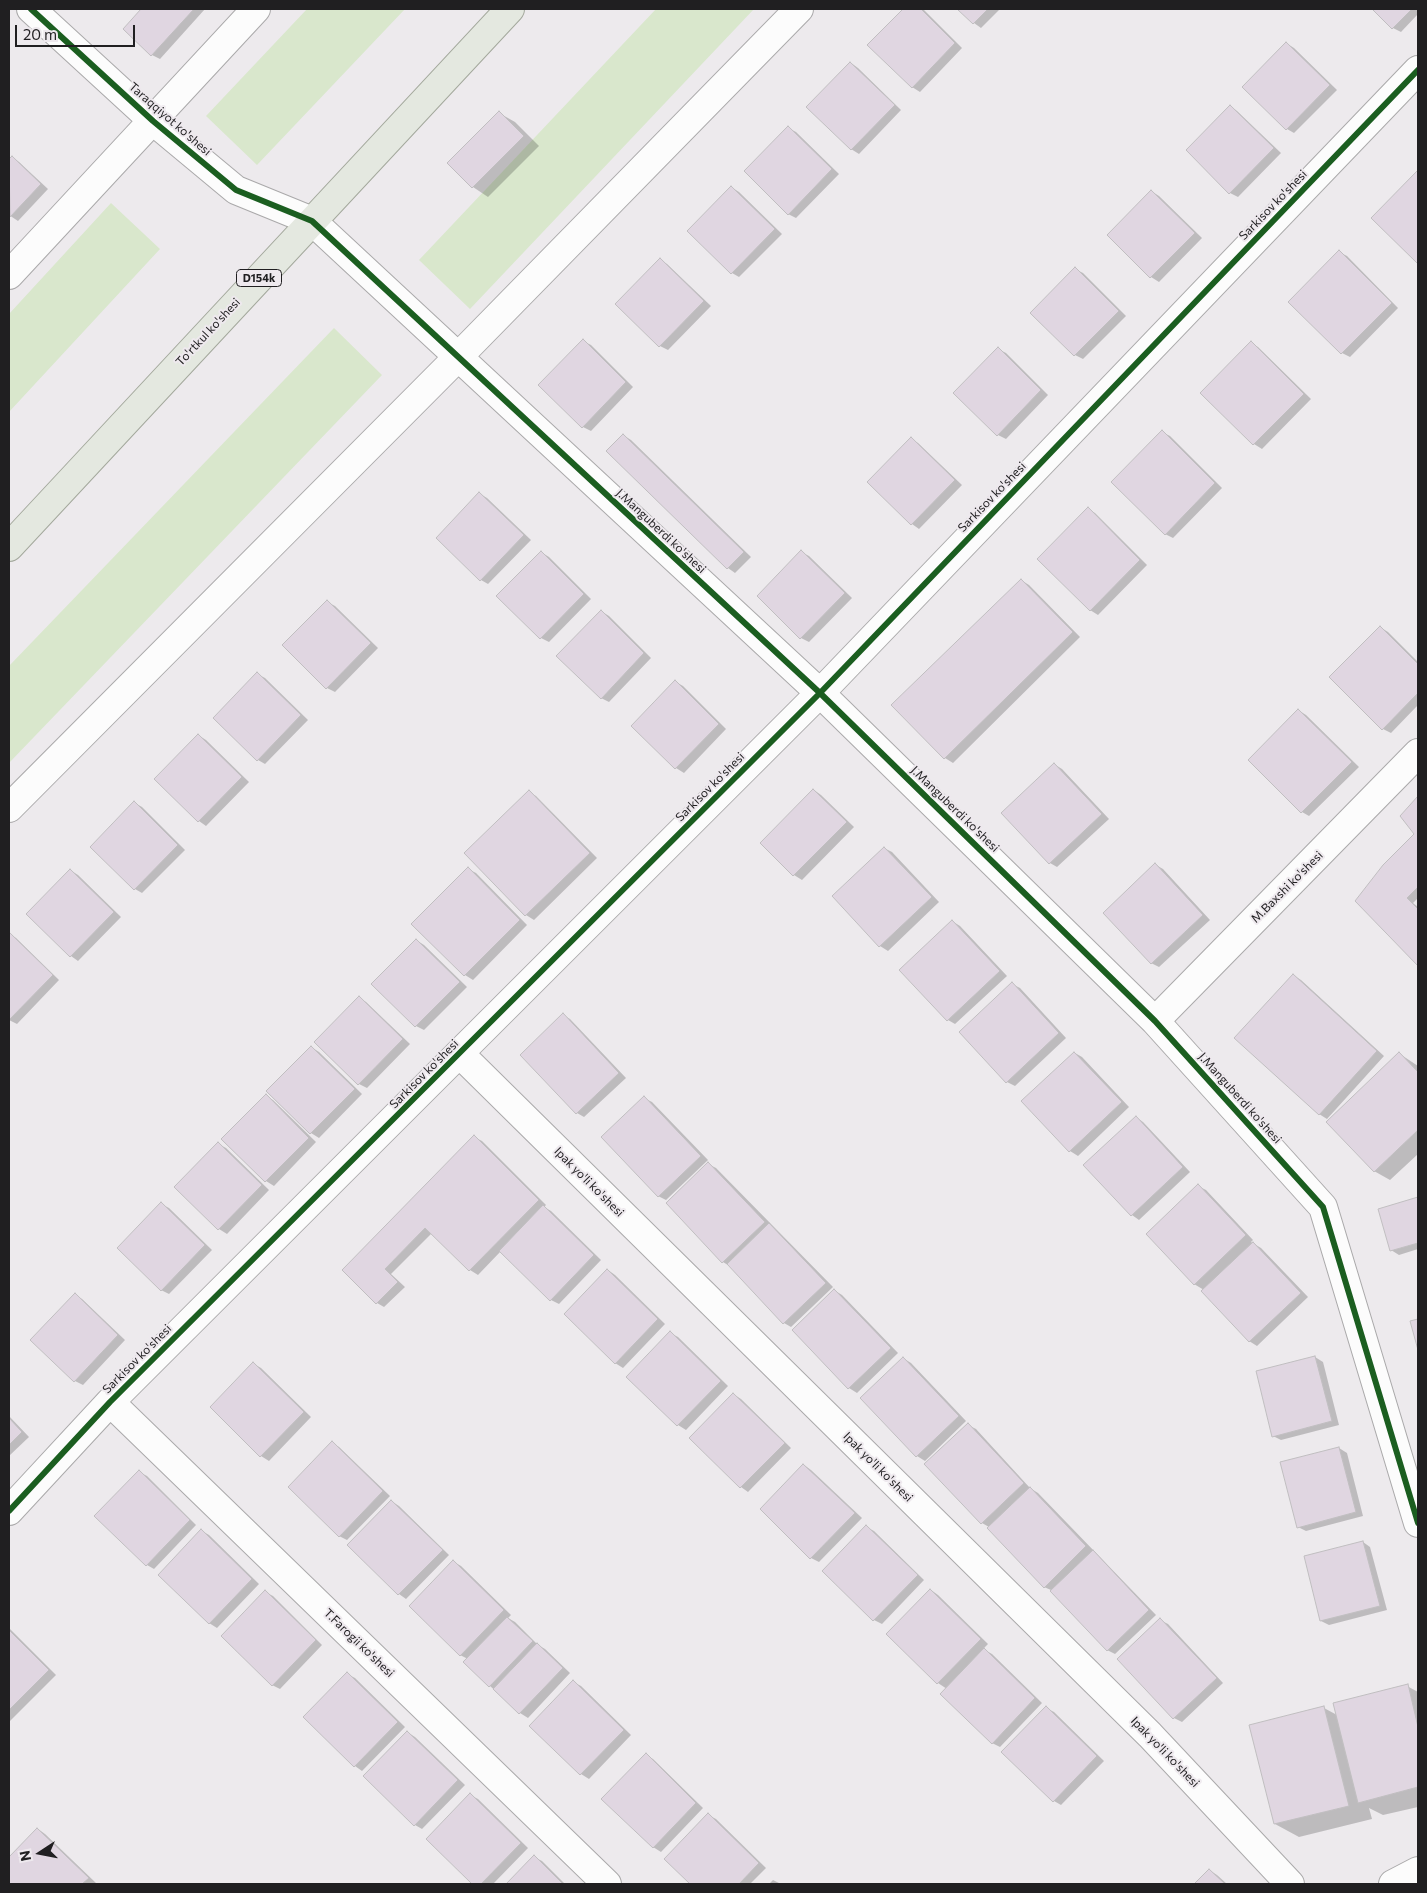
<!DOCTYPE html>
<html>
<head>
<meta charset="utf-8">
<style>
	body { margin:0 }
	#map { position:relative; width:1427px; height:1893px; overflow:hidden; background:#edeaed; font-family:Commissioner,sans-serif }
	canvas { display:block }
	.frame { position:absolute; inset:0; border:10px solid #201f21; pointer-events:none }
	.north { position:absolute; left:15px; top:1828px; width:50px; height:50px; -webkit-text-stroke:4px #eee9ee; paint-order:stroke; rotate:259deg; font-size:14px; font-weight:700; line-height:20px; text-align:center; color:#201f21 }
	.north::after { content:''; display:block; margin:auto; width:18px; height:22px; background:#201f21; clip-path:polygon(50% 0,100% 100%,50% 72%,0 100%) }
	.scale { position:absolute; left:15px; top:25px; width:120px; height:22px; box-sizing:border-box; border:2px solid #201f21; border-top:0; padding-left:6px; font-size:15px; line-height:18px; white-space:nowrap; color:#201f21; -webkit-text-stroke:4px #eee9ee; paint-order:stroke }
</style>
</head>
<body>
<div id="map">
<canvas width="1427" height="1893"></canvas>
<div class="frame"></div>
<div class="north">N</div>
<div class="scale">20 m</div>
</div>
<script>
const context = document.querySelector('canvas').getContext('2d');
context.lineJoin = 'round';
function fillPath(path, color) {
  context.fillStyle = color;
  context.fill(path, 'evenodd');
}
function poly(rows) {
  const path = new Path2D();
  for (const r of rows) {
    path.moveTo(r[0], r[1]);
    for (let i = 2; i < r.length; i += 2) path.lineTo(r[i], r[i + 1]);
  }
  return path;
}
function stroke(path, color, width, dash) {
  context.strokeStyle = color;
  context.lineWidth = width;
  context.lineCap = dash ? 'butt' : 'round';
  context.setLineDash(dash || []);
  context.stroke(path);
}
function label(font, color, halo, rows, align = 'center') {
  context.font = font + ' Commissioner,sans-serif';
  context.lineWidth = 4;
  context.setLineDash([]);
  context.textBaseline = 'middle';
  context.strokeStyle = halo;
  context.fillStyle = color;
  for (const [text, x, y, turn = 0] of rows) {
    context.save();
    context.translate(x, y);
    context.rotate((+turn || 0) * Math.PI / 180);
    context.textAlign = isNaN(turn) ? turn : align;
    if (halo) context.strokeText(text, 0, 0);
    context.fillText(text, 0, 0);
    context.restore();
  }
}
fillPath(poly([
	[307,9,405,9,257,165,206,116],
	[656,9,754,9,470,309,419,260],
	[111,203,160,249,9,412,9,314],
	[334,328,382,375,9,763,9,666]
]), '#d9e7cc');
fillPath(poly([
	[143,9,205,9,160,59,152,55,124,29],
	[905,9,923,9,962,48,920,92,912,87,869,45],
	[959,9,1000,9,981,28,974,23],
	[1374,9,1418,9,1418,14,1401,32,1393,28],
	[1286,43,1294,48,1337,90,1294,133,1287,129],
	[851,63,858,68,901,110,859,154,851,149],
	[1230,106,1237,111,1281,153,1238,197,1230,193],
	[499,113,515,122,539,146,488,197,473,187],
	[788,128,796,132,839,174,796,218,788,214],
	[12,157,19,162,48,189,18,221,9,215,9,161],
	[1418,172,1418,263,1373,218],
	[731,187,739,192,782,234,739,277,732,273],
	[1151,191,1159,196,1202,238,1159,282,1151,277,1109,235],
	[1339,252,1347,256,1398,308,1350,357,1342,353,1290,302],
	[660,260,667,264,711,306,668,350,660,346],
	[1075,269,1083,273,1126,316,1083,359,1075,355],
	[583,341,591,345,633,387,591,431,583,427],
	[1251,343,1258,347,1311,399,1262,449,1254,444,1202,393],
	[998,349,1006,353,1048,395,1006,439,998,435],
	[1162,432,1170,436,1222,488,1173,538,1165,534],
	[623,435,631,440,751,557,735,573,728,568],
	[911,439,918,443,962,485,919,529,912,524],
	[480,494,487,498,531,540,488,584,481,580],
	[1088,509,1095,513,1147,565,1098,615,1090,610],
	[541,552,549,557,591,599,549,642,541,638,498,596],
	[801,552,809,556,852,598,809,642,801,638,759,596],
	[1021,580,1029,585,1080,637,953,763,945,758,893,705],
	[327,602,335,606,378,648,335,692,327,688],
	[601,611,609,616,651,658,609,702,601,698],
	[1380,627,1388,632,1418,662,1418,705,1391,733,1383,729],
	[257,674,265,678,308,720,265,764,258,760],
	[676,682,683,686,726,729,684,773,676,768,633,726],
	[1298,710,1306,715,1359,767,1309,816,1302,812],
	[198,735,206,740,249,782,206,826,199,821,155,779],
	[1054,764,1062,769,1109,819,1057,867,1050,863],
	[814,790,821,795,854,827,802,880,794,875,761,843],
	[529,792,536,796,597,858,534,920,526,915,466,853],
	[1418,798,1418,898,1413,903,1418,907,1418,964,1356,901,1416,834,1402,816],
	[135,803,142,807,185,850,142,893,135,889],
	[884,848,892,852,939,902,888,951,880,946,833,896],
	[1156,865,1163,869,1210,920,1159,967,1151,963],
	[468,869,476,873,527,925,473,980,465,975,413,924],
	[70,870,78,875,121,917,78,961,71,956],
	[952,921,960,926,1007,976,955,1024,948,1020],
	[9,934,16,938,59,980,17,1024,9,1020],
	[416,940,424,945,467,987,424,1030,416,1026],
	[1293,975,1301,980,1384,1056,1327,1119,1319,1114],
	[1012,984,1020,988,1066,1038,1015,1086,1007,1082,960,1032],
	[359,998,366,1002,410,1044,367,1088,359,1084],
	[563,1015,570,1019,626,1078,584,1117,577,1113],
	[311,1047,319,1052,362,1094,319,1138,311,1133,268,1091],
	[1075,1053,1082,1057,1129,1107,1078,1156,1070,1151,1023,1101],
	[1400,1054,1418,1066,1418,1154,1390,1180,1374,1171],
	[266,1096,273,1100,316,1142,274,1186,266,1181,223,1139],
	[644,1098,652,1102,708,1160,666,1200,658,1196],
	[1136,1117,1143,1122,1190,1172,1139,1220,1132,1215],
	[474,1137,482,1141,546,1205,544,1207,551,1211,601,1260,559,1304,551,1300,501,1251,478,1275,470,1270,432,1233,391,1274,405,1287,384,1307,377,1303,343,1270],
	[218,1144,226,1148,269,1190,227,1234,219,1229,176,1187],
	[708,1164,716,1168,833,1287,791,1327,784,1323,731,1267,723,1262],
	[1198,1186,1206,1190,1253,1240,1251,1242,1261,1248,1308,1297,1257,1346,1249,1341,1204,1290,1194,1284],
	[1418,1199,1418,1249,1399,1255,1391,1250,1380,1210],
	[161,1204,169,1208,212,1250,169,1294,161,1290],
	[608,1270,615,1275,665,1324,623,1368,615,1363],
	[834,1290,842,1295,898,1353,857,1393,849,1388,793,1330],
	[75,1295,82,1299,125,1340,83,1385,75,1381],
	[670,1333,678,1337,728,1386,686,1430,678,1425,628,1377],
	[1315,1357,1323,1362,1339,1425,1281,1440,1273,1436],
	[903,1358,911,1363,966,1421,925,1461,917,1456,861,1398],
	[254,1364,261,1368,311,1417,269,1461,261,1456,211,1407],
	[733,1394,741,1399,791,1448,748,1492,741,1487],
	[9,1416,29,1437,9,1456],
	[968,1425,976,1429,1030,1488,1038,1493,1156,1615,1115,1654,1107,1650,1051,1590,1044,1587,989,1527,982,1523],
	[332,1443,339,1447,390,1496,347,1540,339,1536],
	[1339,1448,1347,1453,1363,1516,1306,1531,1298,1527],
	[804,1465,811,1470,862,1518,819,1562,811,1558,761,1509],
	[139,1472,147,1476,196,1525,154,1569,147,1565],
	[391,1501,399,1506,449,1555,406,1599,399,1594],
	[866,1527,874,1531,924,1580,882,1624,874,1620],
	[202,1531,209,1535,259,1584,217,1628,209,1623],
	[1363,1542,1370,1547,1387,1610,1329,1625,1321,1621],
	[454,1562,461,1566,511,1615,508,1618,515,1622,538,1645,545,1649,570,1673,528,1718,520,1713,490,1686,465,1662,468,1659,460,1655],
	[931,1590,938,1595,988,1644,983,1649,992,1654,1042,1703,1000,1747,992,1743,947,1689,938,1683],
	[265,1592,273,1596,322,1645,280,1689,272,1685],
	[1160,1620,1168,1624,1223,1683,1182,1722,1174,1718],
	[9,1628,56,1675,9,1722],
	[347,1674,355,1678,405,1727,362,1771,355,1766],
	[573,1682,581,1686,631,1735,589,1779,581,1774,531,1726],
	[1407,1686,1418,1692,1418,1807,1383,1815,1369,1808,1372,1819,1299,1837,1275,1824,1324,1708,1337,1715],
	[1046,1708,1054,1712,1104,1761,1061,1805,1054,1801],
	[407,1732,415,1737,465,1785,422,1829,415,1825],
	[646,1755,653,1759,703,1808,661,1852,653,1847],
	[470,1795,478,1799,528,1848,493,1884,474,1884,428,1839],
	[708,1815,716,1819,766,1868,750,1884,692,1884,666,1859],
	[38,1829,45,1834,96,1883,94,1884,9,1884,9,1859],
	[534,1857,542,1861,565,1884,507,1884],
	[1209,1870,1217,1875,1227,1884,1196,1884],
	[773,1880,781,1884,769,1884]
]), '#0003');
const building = poly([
	[141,9,194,9,151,56,123,29,141,9],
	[903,9,921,9,955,43,912,88,867,45,903,9],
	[957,9,988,9,973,24,957,9],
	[1372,9,1412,9,1392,29,1372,9],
	[1286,42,1330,85,1286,130,1242,87,1286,42],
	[850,62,895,105,851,150,806,107,850,62],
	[1230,105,1274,148,1229,194,1186,150,1230,105],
	[499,111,524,136,472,188,447,163,499,111],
	[788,126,832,169,788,215,744,171,788,126],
	[12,156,41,184,10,217,9,159,12,156],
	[1418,170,1418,264,1371,218,1418,170],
	[731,186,775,229,731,274,687,231,731,186],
	[1151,190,1195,233,1150,278,1107,235,1151,190],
	[1339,250,1392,303,1341,354,1288,302,1339,250],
	[660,258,704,301,659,347,615,304,660,258],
	[1075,267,1119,311,1074,356,1030,313,1075,267],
	[583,339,626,382,582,428,538,385,583,339],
	[1251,341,1304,394,1253,445,1200,393,1251,341],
	[998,347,1041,390,997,436,953,393,998,347],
	[1162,430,1215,483,1165,535,1111,482,1162,430],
	[623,434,744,552,727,569,606,451,623,434],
	[911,437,955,480,911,525,867,482,911,437],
	[479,492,524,535,480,581,436,538,479,492],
	[1088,507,1140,560,1090,611,1037,559,1088,507],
	[801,550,845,593,800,639,757,596,801,550],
	[541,551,584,594,540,639,496,596,541,551],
	[1021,579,1073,632,944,759,891,705,1021,579],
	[327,600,371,643,326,689,282,645,327,600],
	[601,610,644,653,601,699,556,656,601,610],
	[1380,626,1418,664,1418,693,1382,730,1329,677,1380,626],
	[257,672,301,715,257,761,213,718,257,672],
	[675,680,719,724,675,769,631,726,675,680],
	[1298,709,1352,762,1301,813,1248,760,1298,709],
	[198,734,242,777,198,822,154,779,198,734],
	[1054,763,1102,814,1049,864,1001,813,1054,763],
	[813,789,847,822,793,876,760,843,813,789],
	[529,790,590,853,525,916,464,853,529,790],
	[1418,796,1418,887,1407,898,1418,909,1418,966,1355,901,1383,865,1414,834,1400,816,1418,796],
	[134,801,178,845,134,890,90,847,134,801],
	[884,847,932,897,879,947,832,896,884,847],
	[1155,863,1203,915,1151,964,1103,913,1155,863],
	[468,867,520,920,464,976,411,924,468,867],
	[70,869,114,912,70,957,26,914,70,869],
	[952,920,1000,971,947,1021,899,970,952,920],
	[9,932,53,975,9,1020,9,932],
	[416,939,460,982,415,1027,371,984,416,939],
	[1293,974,1377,1051,1319,1115,1234,1038,1293,974],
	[1012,982,1059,1033,1006,1083,959,1032,1012,982],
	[359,996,403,1039,358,1085,314,1042,359,996],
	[563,1013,619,1073,576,1114,520,1055,563,1013],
	[311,1046,355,1089,310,1134,266,1091,311,1046],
	[1074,1052,1122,1102,1069,1152,1021,1101,1074,1052],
	[1399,1052,1418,1072,1418,1130,1374,1172,1326,1122,1399,1052],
	[266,1094,309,1138,265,1182,221,1139,266,1094],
	[644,1096,701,1156,658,1197,601,1137,644,1096],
	[1136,1116,1183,1167,1131,1216,1083,1165,1136,1116],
	[474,1135,539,1200,469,1271,425,1228,385,1269,398,1282,376,1304,342,1270,474,1135],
	[218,1142,262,1185,218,1230,174,1187,218,1142],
	[708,1162,765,1222,722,1263,666,1203,708,1162],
	[1198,1184,1246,1235,1194,1285,1146,1234,1198,1184],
	[1418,1197,1418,1243,1390,1251,1378,1209,1418,1197],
	[161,1202,205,1245,161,1291,117,1248,161,1202],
	[543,1205,594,1255,550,1301,499,1251,543,1205],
	[769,1223,826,1283,783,1324,727,1264,769,1223],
	[1253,1242,1301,1293,1249,1342,1201,1291,1253,1242],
	[607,1269,658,1319,615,1364,564,1314,607,1269],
	[834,1289,891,1348,848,1389,792,1330,834,1289],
	[75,1293,118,1335,74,1382,30,1340,75,1293],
	[1418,1319,1418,1350,1410,1321,1418,1319],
	[670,1331,721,1381,677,1426,626,1377,670,1331],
	[1315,1356,1332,1421,1272,1437,1256,1371,1315,1356],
	[903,1357,959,1416,916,1457,860,1398,903,1357],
	[253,1362,304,1412,260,1457,210,1407,253,1362],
	[733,1393,785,1443,740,1488,689,1438,733,1393],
	[9,1418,22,1432,9,1445,9,1418],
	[968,1423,1024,1483,981,1524,924,1464,968,1423],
	[332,1441,383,1491,339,1537,288,1487,332,1441],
	[1339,1447,1356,1512,1297,1528,1280,1462,1339,1447],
	[803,1464,855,1513,810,1559,760,1509,803,1464],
	[139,1470,190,1520,146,1566,94,1516,139,1470],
	[1030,1487,1086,1546,1044,1588,987,1528,1030,1487],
	[391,1500,443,1550,398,1595,347,1545,391,1500],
	[866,1525,918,1575,873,1621,822,1571,866,1525],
	[201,1529,252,1579,209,1624,158,1575,201,1529],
	[1363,1541,1380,1606,1320,1621,1304,1556,1363,1541],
	[1093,1550,1149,1610,1107,1651,1050,1591,1093,1550],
	[453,1560,504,1610,460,1656,409,1606,453,1560],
	[930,1589,981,1639,937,1684,886,1634,930,1589],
	[265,1590,316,1640,272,1686,221,1636,265,1590],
	[507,1617,533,1641,489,1687,463,1662,507,1617],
	[1160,1618,1217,1678,1173,1719,1117,1659,1160,1618],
	[9,1630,49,1670,9,1710,9,1630],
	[537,1643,563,1668,519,1714,493,1689,537,1643],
	[984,1648,1035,1698,992,1744,940,1694,984,1648],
	[347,1672,398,1722,354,1767,303,1717,347,1672],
	[573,1680,624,1730,580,1775,529,1726,573,1680],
	[1408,1684,1418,1727,1418,1787,1358,1803,1333,1703,1408,1684],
	[1046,1706,1097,1756,1053,1802,1001,1752,1046,1706],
	[1324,1706,1349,1806,1274,1824,1249,1725,1324,1706],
	[407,1731,458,1780,414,1826,363,1776,407,1731],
	[646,1753,696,1803,653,1848,601,1799,646,1753],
	[470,1793,521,1843,481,1884,472,1884,426,1839,470,1793],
	[708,1813,759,1863,739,1884,690,1884,664,1859,708,1813],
	[37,1828,89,1878,82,1884,9,1884,9,1857,37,1828],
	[534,1855,563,1884,506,1884,534,1855],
	[1209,1869,1225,1884,1194,1884,1209,1869]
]);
fillPath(building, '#e0d6e1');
stroke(building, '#c0bec0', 1);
const minor = poly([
	[31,9,153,121,236,190,312,221,820,693,1155,1021,1323,1207,1418,1523],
	[9,275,256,9],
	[9,808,457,358,799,9],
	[1155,1021,1418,753],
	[460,1054,1150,1735,1290,1884],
	[110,1402,607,1884],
	[9,1511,110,1402,820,693,1418,70],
	[1393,1884,1418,1871]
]);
const major = poly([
	[9,547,510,9]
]);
stroke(minor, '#aaa9aa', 30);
stroke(major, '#a3a89c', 30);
stroke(minor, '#fcfcfc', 28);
stroke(major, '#e4e8e0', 28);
stroke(poly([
	[31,9,153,121,236,190,312,221,820,693,1155,1021,1323,1207,1418,1523],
	[9,1511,110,1402,820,693,1418,70]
]), '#1b5e20', 6);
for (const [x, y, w] of [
	[259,278,45]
]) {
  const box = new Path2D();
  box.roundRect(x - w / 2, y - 8.5, w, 17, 4);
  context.fillStyle = '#eee9ee';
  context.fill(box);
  stroke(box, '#201f21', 1);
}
label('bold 11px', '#201f21', null, [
	["D154k",259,278]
]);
label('12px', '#201f21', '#eee9ee', [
	["Taraqqiyot ko'shesi",170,119,41],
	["Sarkisov ko'shesi",1273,205,-46],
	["To'rtkul ko'shesi",208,332,-47],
	["Sarkisov ko'shesi",992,497,-46],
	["J.Manguberdi ko'shesi",661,531,43],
	["Sarkisov ko'shesi",710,787,-45],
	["J.Manguberdi ko'shesi",955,809,44],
	["M.Baxshi ko'shesi",1287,887,-45],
	["Sarkisov ko'shesi",424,1074,-45],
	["J.Manguberdi ko'shesi",1240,1098,48],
	["Ipak yo'li ko'shesi",589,1182,45],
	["Sarkisov ko'shesi",137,1359,-45],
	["Ipak yo'li ko'shesi",878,1467,45],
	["T.Farogii ko'shesi",359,1643,44],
	["Ipak yo'li ko'shesi",1165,1752,46]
]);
</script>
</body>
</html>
